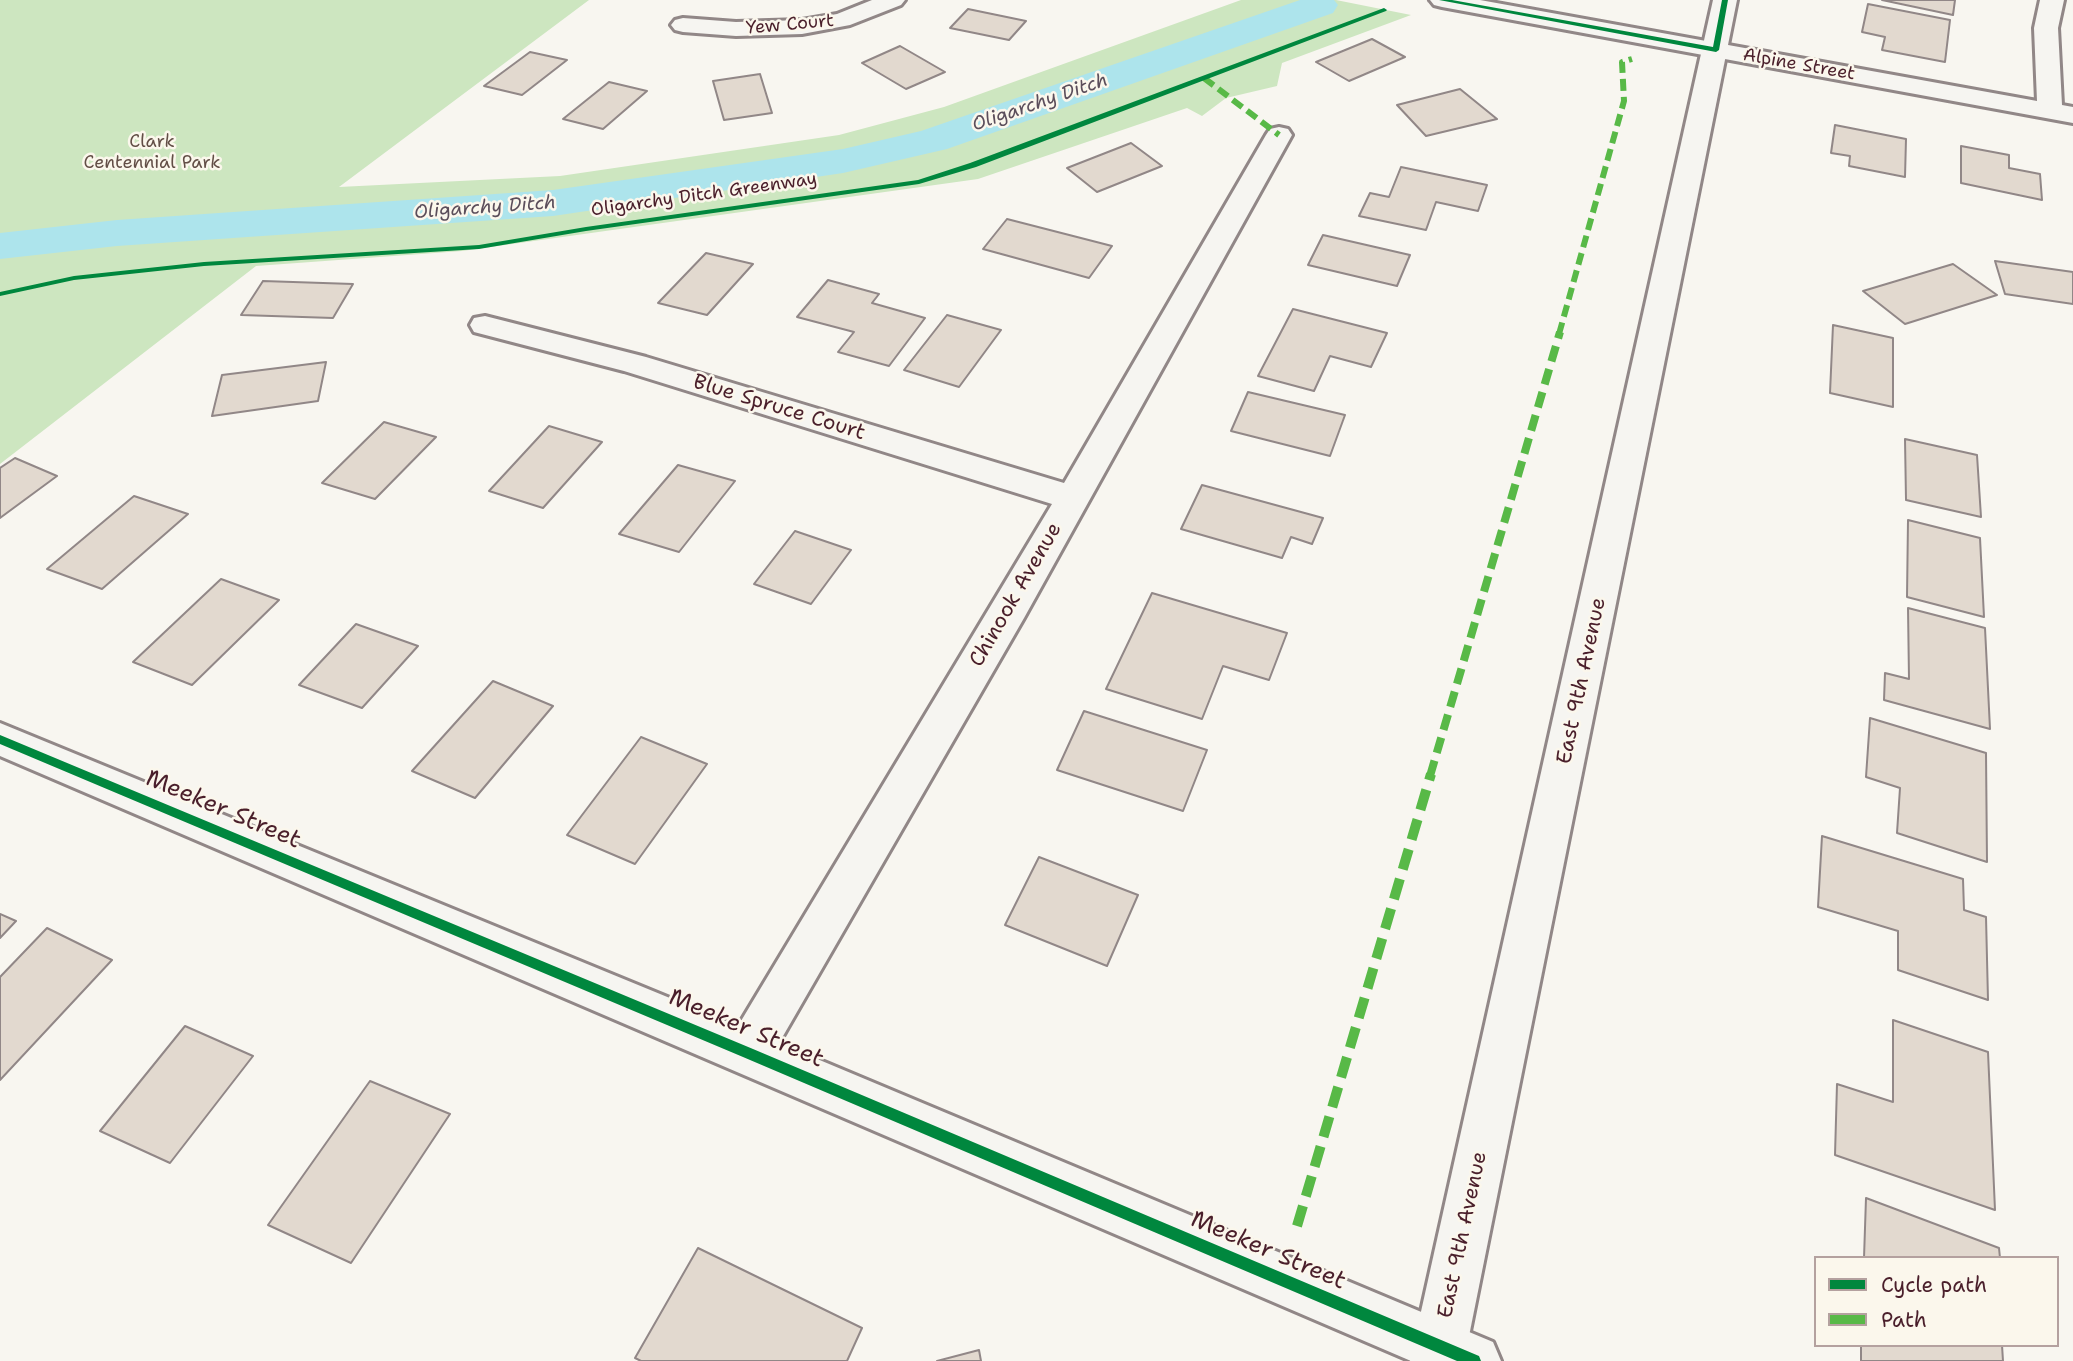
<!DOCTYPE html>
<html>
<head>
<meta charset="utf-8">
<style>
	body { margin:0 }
	#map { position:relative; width:2073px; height:1361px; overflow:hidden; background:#f8f6f0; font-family:"Shantell Sans",sans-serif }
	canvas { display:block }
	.legend { position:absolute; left:1814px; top:1256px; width:245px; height:91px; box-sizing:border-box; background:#fbf7ec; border:2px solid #b4a19f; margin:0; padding:9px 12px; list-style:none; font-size:21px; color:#4a1f2b }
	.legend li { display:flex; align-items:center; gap:14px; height:35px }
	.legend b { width:35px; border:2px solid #b4a19f }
</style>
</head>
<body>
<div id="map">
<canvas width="2073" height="1361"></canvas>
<ul class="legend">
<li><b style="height:9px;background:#00873e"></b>Cycle path</li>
<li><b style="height:9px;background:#58b947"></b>Path</li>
</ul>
</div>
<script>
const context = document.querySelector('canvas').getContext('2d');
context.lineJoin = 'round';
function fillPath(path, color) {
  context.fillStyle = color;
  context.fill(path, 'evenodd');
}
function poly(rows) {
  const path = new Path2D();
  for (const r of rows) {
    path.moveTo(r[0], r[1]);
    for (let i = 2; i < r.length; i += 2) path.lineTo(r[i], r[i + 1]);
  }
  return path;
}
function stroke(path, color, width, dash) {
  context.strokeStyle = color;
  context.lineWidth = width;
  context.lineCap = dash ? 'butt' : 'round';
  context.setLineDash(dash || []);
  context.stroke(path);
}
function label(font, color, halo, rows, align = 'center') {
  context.font = font + ' "Shantell Sans",sans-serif';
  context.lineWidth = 5;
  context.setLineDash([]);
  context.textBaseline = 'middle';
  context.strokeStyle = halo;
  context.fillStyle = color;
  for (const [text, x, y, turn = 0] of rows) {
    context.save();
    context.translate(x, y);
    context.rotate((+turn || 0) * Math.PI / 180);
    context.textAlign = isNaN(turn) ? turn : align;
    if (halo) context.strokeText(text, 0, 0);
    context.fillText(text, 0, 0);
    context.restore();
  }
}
fillPath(poly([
	[0,0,589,0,339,187,560,176,839,135,944,107,1241,0,1336,0,1411,15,1282,63,1277,86,1226,98,1202,116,1187,108,978,179,462,251,256,266,0,464]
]), '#cde6c0');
fillPath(poly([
	[1300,0,1334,0,1338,5,1333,13,947,149,843,173,553,216,117,246,0,259,0,233,117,220,553,190,843,149,921,131,1300,0]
]), '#ade4ec');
const building = poly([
	[1882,0,1955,0,1953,15,1882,0],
	[1868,4,1950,20,1945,62,1882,50,1885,37,1862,32,1868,4],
	[968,9,1026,21,1009,40,950,28,968,9],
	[1372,39,1405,57,1349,81,1316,62,1372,39],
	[900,46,945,72,906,89,862,63,900,46],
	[530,52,567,60,522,95,484,86,530,52],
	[760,74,772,113,724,120,713,81,760,74],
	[609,82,647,91,603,129,563,119,609,82],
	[1460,89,1497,119,1426,136,1397,105,1460,89],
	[1835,125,1906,139,1905,177,1849,166,1850,156,1831,153,1835,125],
	[1131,143,1162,166,1097,192,1067,168,1131,143],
	[1961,146,2009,155,2009,168,2040,174,2042,200,1961,183,1961,146],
	[1401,167,1487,185,1478,211,1436,202,1426,230,1359,216,1370,193,1389,197,1401,167],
	[1007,219,1112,246,1089,278,983,249,1007,219],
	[1323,235,1410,255,1397,286,1308,265,1323,235],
	[706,253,753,264,707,315,658,303,706,253],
	[1995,261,2073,272,2073,304,2005,294,1995,261],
	[1953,264,1997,295,1905,324,1863,291,1953,264],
	[828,280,879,294,872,303,925,318,889,366,838,352,854,332,797,317,828,280],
	[263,281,353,284,333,318,241,315,263,281],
	[1293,309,1387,333,1371,367,1330,356,1314,391,1258,376,1293,309],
	[947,315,1001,330,959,387,904,370,947,315],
	[1833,325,1893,338,1893,407,1830,393,1833,325],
	[326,362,318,401,212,416,222,375,326,362],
	[1248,392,1345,415,1330,456,1231,431,1248,392],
	[384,422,436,437,375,499,322,483,384,422],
	[549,426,602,442,543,508,489,491,549,426],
	[1905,439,1977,455,1981,517,1906,500,1905,439],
	[15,458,57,476,0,518,0,468,15,458],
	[678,465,735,481,679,552,619,534,678,465],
	[1202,485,1323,518,1312,544,1291,537,1282,558,1181,529,1202,485],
	[134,496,188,514,102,589,47,569,134,496],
	[1908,520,1980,538,1984,617,1907,597,1908,520],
	[795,531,851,550,811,604,754,584,795,531],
	[221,579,279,600,192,685,133,662,221,579],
	[1152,593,1287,633,1269,680,1223,666,1202,719,1106,689,1152,593],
	[1908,608,1985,628,1990,729,1884,700,1885,673,1909,679,1908,608],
	[356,624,418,646,362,708,299,685,356,624],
	[493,681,553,706,475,798,412,771,493,681],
	[1084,711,1207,750,1183,811,1057,770,1084,711],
	[1870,718,1986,753,1987,862,1897,833,1900,788,1866,777,1870,718],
	[641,737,707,764,635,864,567,835,641,737],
	[1822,836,1963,879,1964,910,1986,917,1988,1000,1898,970,1898,931,1818,907,1822,836],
	[1039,857,1138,895,1107,966,1005,925,1039,857],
	[0,914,16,921,0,938,0,914],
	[47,928,112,960,0,1080,0,977,47,928],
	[1893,1020,1988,1052,1995,1210,1835,1155,1837,1084,1893,1102,1893,1020],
	[185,1026,253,1056,170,1163,100,1131,185,1026],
	[370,1081,450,1114,351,1263,268,1225,370,1081],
	[1866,1198,1999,1248,2000,1258,1864,1258,1866,1198],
	[698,1248,862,1328,847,1361,641,1361,635,1358,698,1248],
	[1861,1345,2002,1345,2003,1361,1861,1361,1861,1345],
	[979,1350,981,1361,937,1361,979,1350]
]);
fillPath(building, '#e2d9cf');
stroke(building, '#918787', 2);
const minor = poly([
	[872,0,905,0,901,5,850,25,802,34,736,36,683,32,675,30,671,25,675,20,683,18,736,22,802,20,837,14,872,0],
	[1430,0,1480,0,2037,101,2034,28,2040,0,2064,0,2058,28,2062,105,2073,107,2073,123,1442,7,1434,5,1430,0],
	[1279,127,1288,129,1292,135,1024,618,779,1043,1493,1342,1501,1361,1411,1361,0,756,0,723,738,1026,1052,504,624,371,474,332,470,325,474,318,485,316,646,357,1064,483,1266,135,1270,129,1279,127]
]);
const major = poly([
	[1713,0,1737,0,1464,1361,1410,1361,1713,0]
]);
stroke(minor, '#918787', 6);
stroke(major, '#918787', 6);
fillPath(minor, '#f6f5f1');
fillPath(major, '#f6f5f1');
stroke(poly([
	[1204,78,1279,135],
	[1559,334,1624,101,1622,62,1632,59]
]), '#58b947', 6, [12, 6]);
stroke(poly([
	[1430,776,1560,332]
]), '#58b947', 8, [16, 8]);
stroke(poly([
	[1297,1226,1431,774]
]), '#58b947', 10, [21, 10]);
fillPath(poly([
	[1439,0,1452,0,1713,47,1722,0,1728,0,1719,50,1716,52,1439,0],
	[1384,8,1387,10,1386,11,976,167,919,184,586,231,479,249,204,266,74,280,0,296,0,292,74,276,204,262,479,245,586,227,918,180,970,163,1384,8],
	[0,735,753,1049,1479,1356,1481,1361,1457,1361,743,1057,0,744,0,735]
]), '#00873e');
label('18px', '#4a1f2b', '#fbf7ec', [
	["Yew Court",790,25,-5],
	["Alpine Street",1799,65,10],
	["Oligarchy Ditch Greenway",704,195,-8]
]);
label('18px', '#624e46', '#fbf7ec', [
	["Clark",152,142],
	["Centennial Park",152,163]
]);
label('italic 19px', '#5b4e5b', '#fbf7ec', [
	["Oligarchy Ditch",1040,103,-19],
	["Oligarchy Ditch",485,208,-4]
]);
label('21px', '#4a1f2b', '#fbf7ec', [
	["Blue Spruce Court",779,408,17],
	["Chinook Avenue",1016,595,-60],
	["East 9th Avenue",1582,681,-78],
	["East 9th Avenue",1463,1235,-78]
]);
label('24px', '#4a1f2b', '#fbf7ec', [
	["Meeker Street",223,810,23],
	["Meeker Street",746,1029,23],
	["Meeker Street",1268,1251,23]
]);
</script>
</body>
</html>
